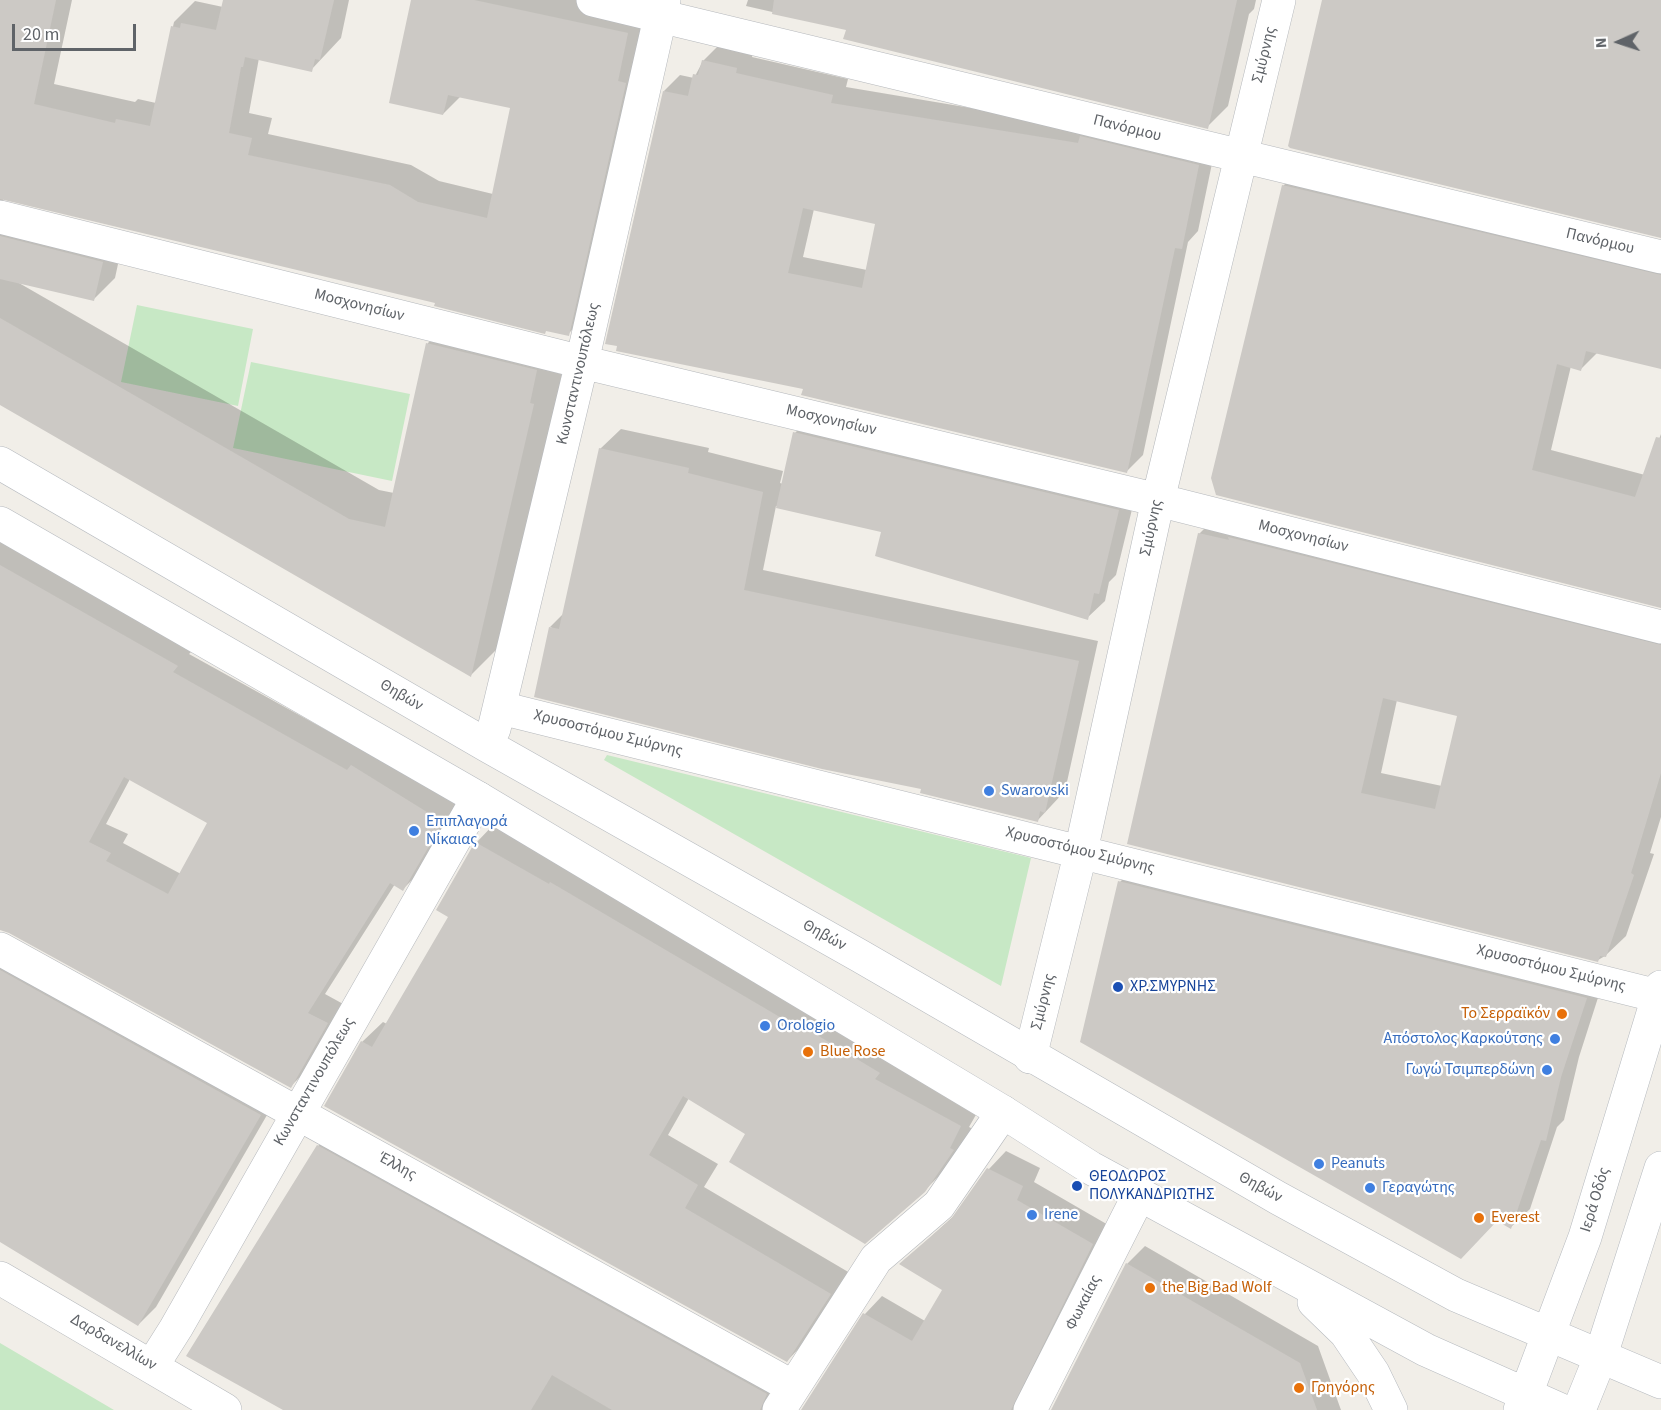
<!DOCTYPE html>
<html>
<head>
<meta charset="utf-8">
<style>
	body { margin:0 }
	#map { position:relative; width:1661px; height:1410px; overflow:hidden; background:#f1eee8; font-family:"Source Sans 3",sans-serif }
	canvas { display:block }
	.north { position:absolute; left:1589px; top:12px; width:60px; height:60px; -webkit-text-stroke:4px #fff; paint-order:stroke; rotate:267deg; font-size:16px; font-weight:700; line-height:24px; text-align:center; color:#5f6368 }
	.north::after { content:''; display:block; margin:auto; width:21px; height:27px; background:#5f6368; clip-path:polygon(50% 0,100% 100%,50% 72%,0 100%) }
	.scale { position:absolute; left:12px; top:24px; width:124px; height:27px; box-sizing:border-box; border:3px solid #5f6368; border-top:0; padding-left:8px; font-size:18px; line-height:21px; white-space:nowrap; color:#5f6368; -webkit-text-stroke:4px #fff; paint-order:stroke }
</style>
</head>
<body>
<div id="map">
<canvas width="1661" height="1410"></canvas>
<div class="north">N</div>
<div class="scale">20 m</div>
</div>
<script>
const context = document.querySelector('canvas').getContext('2d');
context.lineJoin = 'round';
function fillPath(path, color) {
  context.fillStyle = color;
  context.fill(path, 'evenodd');
}
function poly(rows) {
  const path = new Path2D();
  for (const r of rows) {
    path.moveTo(r[0], r[1]);
    for (let i = 2; i < r.length; i += 2) path.lineTo(r[i], r[i + 1]);
  }
  return path;
}
function stroke(path, color, width, dash) {
  context.strokeStyle = color;
  context.lineWidth = width;
  context.lineCap = dash ? 'butt' : 'round';
  context.setLineDash(dash || []);
  context.stroke(path);
}
function label(font, color, halo, rows, align = 'center') {
  context.font = font + ' "Source Sans 3",sans-serif';
  context.lineWidth = 4.5;
  context.setLineDash([]);
  context.textBaseline = 'middle';
  context.strokeStyle = halo;
  context.fillStyle = color;
  for (const [text, x, y, turn = 0] of rows) {
    context.save();
    context.translate(x, y);
    context.rotate((+turn || 0) * Math.PI / 180);
    context.textAlign = isNaN(turn) ? turn : align;
    if (halo) context.strokeText(text, 0, 0);
    context.fillText(text, 0, 0);
    context.restore();
  }
}
fillPath(poly([
	[137,305,253,329,238,406,121,382],
	[251,362,410,394,392,481,233,448],
	[607,755,1031,858,1001,986,604,760],
	[0,1343,114,1410,0,1410]
]), '#c7e8c5');
fillPath(poly([
	[0,0,72,0,54,84,135,102,138,99,156,103,174,22,195,1,223,7,224,0,349,0,341,38,311,70,259,58,249,113,272,118,268,134,411,165,439,181,493,194,512,107,461,96,443,114,413,0,624,0,650,7,589,313,568,334,2,197,7,209,123,241,115,278,94,299,19,283,379,490,394,493,428,343,457,314,566,341,558,373,563,375,500,646,471,675,0,403],
	[748,0,1256,0,1254,9,1249,14,1228,106,1207,127,847,29,746,6],
	[719,45,753,52,752,57,848,79,846,87,1215,149,1198,231,1188,242,1143,455,1126,472,805,388,664,91,680,75,694,78,703,61],
	[814,209,877,223,867,270,803,257],
	[1303,166,1661,252,1661,368,1597,353,1581,369,1571,366,1551,450,1645,475,1661,434,1661,606,1217,494,1283,186],
	[812,415,1136,493,1116,575,1109,582,1105,601,1087,618,882,530,776,506,763,570,1098,641,1065,791,1037,821,923,788,550,627,564,613,600,449,621,429,709,448,708,452,783,471,780,483,783,484,795,433],
	[1219,514,1661,622,1661,817,1650,853,1654,854,1626,936,1605,956,1598,960,1128,843,1199,534],
	[1397,700,1459,715,1442,786,1381,773],
	[0,539,195,648,189,654,460,804,421,871,403,889,395,884,325,994,345,1005,309,1068,291,1086,10,931,0,929],
	[130,779,209,823,181,874,123,843,128,834,106,824],
	[496,822,981,1106,969,1127,973,1129,945,1170,924,1191,747,1133,689,1098,668,1135,718,1164,704,1187,850,1273,807,1340,787,1361,362,1042,383,1022,387,1024,450,916,476,843],
	[1138,863,1604,979,1579,1057,1564,1120,1557,1127,1530,1209,1511,1227,1120,882],
	[0,935,278,1096,156,1307,138,1325,0,1240],
	[336,1129,784,1376,792,1410,284,1410,318,1146],
	[1006,1151,1040,1168,1034,1182,1110,1226,1042,1410,803,1410,865,1314,882,1296,925,1321,944,1290,901,1264,957,1213,989,1169],
	[1145,1246,1318,1346,1341,1410,1053,1410,1127,1264]
]), '#0003');
fillPath(poly([
	[0,0,56,0,34,104,115,123,116,119,150,126,171,26,180,28,181,23,216,30,223,0,334,0,320,60,315,59,312,72,245,57,243,67,241,67,229,133,252,138,248,155,390,185,418,202,487,218,510,108,448,95,443,115,389,103,411,0,474,0,628,33,618,81,626,83,569,336,546,331,545,334,434,306,435,303,0,199],
	[774,0,1237,0,1208,129,843,39,846,30,772,14],
	[1322,0,1661,0,1661,238,1290,148,1288,146],
	[702,60,737,68,736,73,833,95,831,103,1078,143,1080,136,1199,165,1182,249,1175,248,1127,473,801,395,803,389,616,351,617,346,605,344,663,91,688,96,693,74,698,75],
	[803,208,875,224,862,288,788,273],
	[1282,185,1661,275,1661,369,1586,351,1581,371,1557,364,1532,470,1635,497,1656,437,1661,438,1661,608,1216,495,1211,478],
	[0,236,103,262,94,301,0,279],
	[0,318,349,519,385,527,426,343,537,370,530,403,534,404,471,677,0,405],
	[793,432,1119,510,1099,594,1094,593,1088,620,875,556,881,532,776,508],
	[599,448,689,468,688,473,763,492,744,590,1079,661,1045,813,1040,811,1038,822,920,793,921,789,822,769,534,697,549,627,559,629],
	[1198,533,1229,540,1228,537,1661,645,1661,773,1631,873,1634,875,1606,957,1600,956,1598,962,1127,844],
	[1383,698,1457,716,1435,809,1361,793],
	[0,565,178,666,173,672,347,770,351,765,443,822,403,891,390,883,308,1013,328,1023,291,1088,9,933,0,930],
	[124,777,207,823,168,894,106,861,111,853,89,842],
	[475,842,549,884,550,882,795,1026,797,1023,880,1073,875,1079,961,1126,950,1148,954,1150,925,1192,865,1244,729,1162,745,1134,683,1096,649,1155,698,1185,685,1208,831,1294,787,1362,324,1106,361,1041,372,1047,448,917,436,910],
	[1118,881,1587,998,1561,1077,1546,1141,1541,1140,1511,1229,1497,1221,1461,1259,1080,1042],
	[0,970,261,1115,138,1326,0,1242],
	[317,1145,767,1394,760,1410,612,1410,552,1375,531,1410,283,1410,186,1356],
	[987,1168,1023,1186,1017,1200,1093,1244,1011,1410,801,1410,863,1313,912,1341,942,1290,899,1264,951,1219],
	[1126,1263,1300,1363,1317,1410,1051,1410]
]), '#ccc9c5');
const street = poly([
	[593,0,1661,257],
	[0,217,582,362,1158,500,1661,627],
	[501,708,1658,996],
	[494,729,582,362,664,0],
	[0,949,793,1387],
	[1030,1057,1081,851,1158,500,1279,0],
	[0,1278,225,1410],
	[152,1366,176,1328,478,798],
	[779,1410,876,1259,939,1205,1003,1112],
	[1030,1410,1139,1195]
]);
const secondary = poly([
	[0,463,488,746,860,956,1278,1198,1456,1295,1661,1382],
	[0,523,478,798,1003,1112,1091,1168,1426,1350,1561,1410],
	[1314,1302,1346,1333,1373,1373,1391,1410],
	[1520,1410,1585,1237,1661,987],
	[1579,1410,1600,1358,1661,1168]
]);
stroke(street, '#b5b8bc', 34);
stroke(secondary, '#b6babf', 34);
stroke(street, '#fff', 33);
stroke(secondary, '#fff', 33);
for (const [x, y, r, color] of [
	[989,791,6,"#3f7fe0"],
	[414,831,6,"#3f7fe0"],
	[1118,987,6,"#1a4fb4"],
	[1562,1014,6,"#e8710a"],
	[765,1026,6,"#3f7fe0"],
	[1555,1039,6,"#3f7fe0"],
	[808,1052,6,"#e8710a"],
	[1547,1070,6,"#3f7fe0"],
	[1319,1164,6,"#3f7fe0"],
	[1077,1186,6,"#1a4fb4"],
	[1370,1188,6,"#3f7fe0"],
	[1032,1215,6,"#3f7fe0"],
	[1479,1218,6,"#e8710a"],
	[1150,1288,6,"#e8710a"],
	[1299,1388,6,"#e8710a"]
]) {
  const dot = new Path2D();
  dot.arc(x, y, r, 0, 2 * Math.PI);
  context.fillStyle = color;
  context.fill(dot);
  stroke(dot, '#fff', 2);
}
label('16px', '#5f6368', '#fff', [
	["Σμύρνης",1265,55,-76],
	["Πανόρμου",1127,129,14],
	["Πανόρμου",1600,242,13],
	["Μοσχονησίων",359,306,14],
	["Κωνσταντινουπόλεως",579,374,-77],
	["Μοσχονησίων",831,421,13],
	["Σμύρνης",1152,528,-78],
	["Μοσχονησίων",1303,537,14],
	["Θηβών",401,696,30],
	["Χρυσοστόμου Σμύρνης",608,734,14],
	["Χρυσοστόμου Σμύρνης",1080,851,14],
	["Θηβών",824,936,29],
	["Χρυσοστόμου Σμύρνης",1551,969,14],
	["Σμύρνης",1044,1002,-76],
	["Κωνσταντινουπόλεως",315,1082,-60],
	["Έλλης",397,1167,29],
	["Θηβών",1260,1188,29],
	["Ιερά Οδός",1596,1200,-73],
	["Φωκαίας",1084,1303,-63],
	["Δαρδανελλίων",113,1343,30]
]);
label('16px', '#366cbe', '#fff', [
	["Swarovski",1001,791],
	["Επιπλαγορά",426,822],
	["Νίκαιας",426,840],
	["Orologio",777,1026],
	["Απόστολος Καρκούτσης",1543,1039,"right"],
	["Γωγώ Τσιμπερδώνη",1535,1070,"right"],
	["Peanuts",1331,1164],
	["Γεραγώτης",1382,1188],
	["Irene",1044,1215]
], 'left');
label('16px', '#164399', '#fff', [
	["ΧΡ.ΣΜΥΡΝΗΣ",1130,987],
	["ΘΕΟΔΩΡΟΣ",1089,1177],
	["ΠΟΛΥΚΑΝΔΡΙΩΤΗΣ",1089,1195]
], 'left');
label('16px', '#c56008', '#fff', [
	["Το Σερραϊκόν",1550,1014,"right"],
	["Blue Rose",820,1052],
	["Everest",1491,1218],
	["the Big Bad Wolf",1162,1288],
	["Γρηγόρης",1311,1388]
], 'left');
</script>
</body>
</html>
